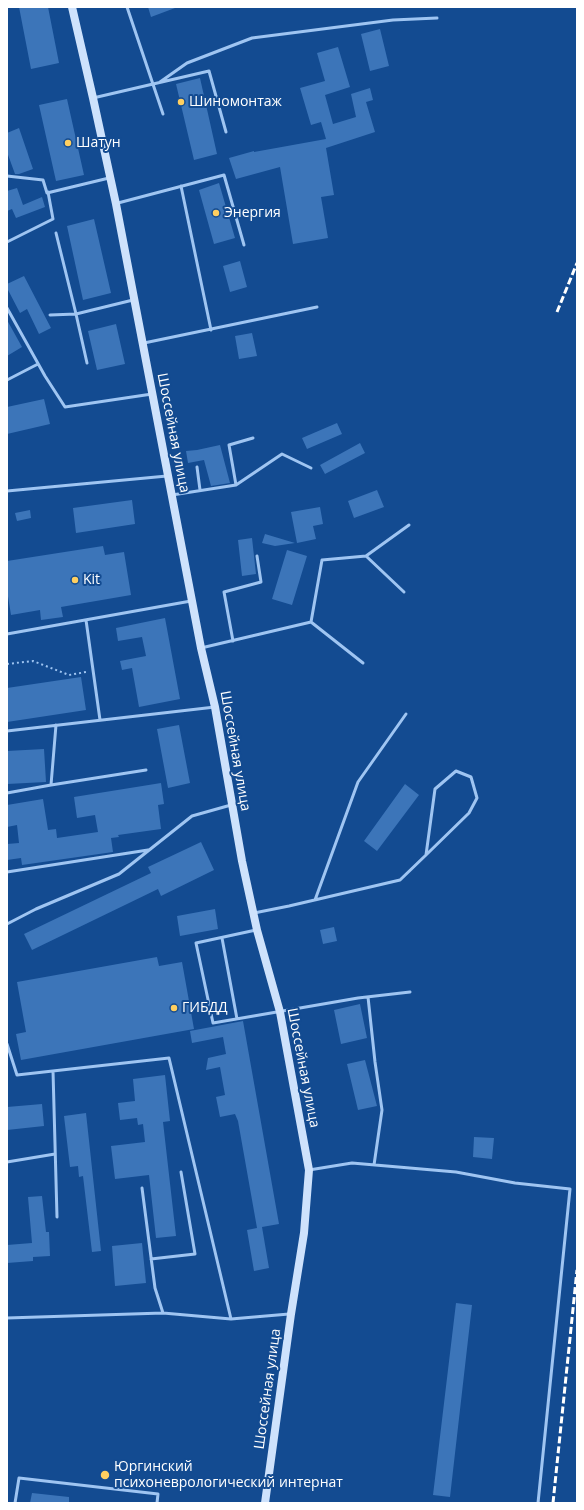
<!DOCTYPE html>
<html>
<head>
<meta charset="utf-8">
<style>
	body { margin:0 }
	#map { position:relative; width:584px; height:1510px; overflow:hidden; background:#134b91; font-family:"Open Sans",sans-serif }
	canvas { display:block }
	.frame { position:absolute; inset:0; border:8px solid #fff; pointer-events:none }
</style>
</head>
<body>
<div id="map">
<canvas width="584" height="1510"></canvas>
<div class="frame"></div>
</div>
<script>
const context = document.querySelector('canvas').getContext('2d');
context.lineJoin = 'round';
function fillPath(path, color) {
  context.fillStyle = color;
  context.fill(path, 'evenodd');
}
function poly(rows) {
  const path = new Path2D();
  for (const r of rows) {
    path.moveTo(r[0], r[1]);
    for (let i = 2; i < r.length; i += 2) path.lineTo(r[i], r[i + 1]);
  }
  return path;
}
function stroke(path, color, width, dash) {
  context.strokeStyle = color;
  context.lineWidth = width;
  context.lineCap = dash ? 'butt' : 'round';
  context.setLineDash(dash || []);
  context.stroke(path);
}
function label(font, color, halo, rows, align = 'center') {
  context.font = font + ' "Open Sans",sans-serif';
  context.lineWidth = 4;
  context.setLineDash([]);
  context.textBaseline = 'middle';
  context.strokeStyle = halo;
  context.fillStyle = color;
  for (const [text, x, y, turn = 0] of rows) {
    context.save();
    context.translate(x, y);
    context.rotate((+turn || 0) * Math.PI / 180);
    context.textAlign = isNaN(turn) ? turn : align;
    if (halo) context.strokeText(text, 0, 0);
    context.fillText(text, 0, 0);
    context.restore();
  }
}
fillPath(poly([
	[19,7,48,7,59,63,31,69],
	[148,7,175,7,175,8,151,17],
	[380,29,389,66,370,71,361,34],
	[338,47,350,87,325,95,333,124,356,117,351,94,370,88,373,100,366,102,375,132,326,148,334,195,321,197,328,238,293,244,280,167,236,179,229,158,254,151,254,152,326,139,321,122,311,125,300,88,325,81,317,53],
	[200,78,217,154,194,160,176,84],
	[67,99,84,175,56,181,39,105],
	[19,128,33,169,19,174,15,174,7,152,7,133],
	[219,183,235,238,214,244,199,190],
	[17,188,23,205,42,197,45,207,16,218,12,209,7,211,7,191],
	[94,219,111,293,83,300,67,226],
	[240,261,247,287,230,292,223,266],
	[24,276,51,328,39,334,27,309,20,313,7,288,7,284],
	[7,320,22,347,7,356],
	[116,324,125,364,97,370,88,331],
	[252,333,257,356,239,359,235,336],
	[44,399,50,424,7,434,7,407],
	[337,423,342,434,307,449,302,438],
	[360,443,365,453,325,474,320,465],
	[220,445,230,483,211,486,204,460,188,463,186,451,197,450],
	[377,490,384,507,354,518,348,501],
	[132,500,135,524,76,533,73,508],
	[320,507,323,524,313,526,316,539,297,543,291,512],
	[30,510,31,518,17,521,15,513],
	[265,534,295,543,275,546,262,543],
	[252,538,256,574,242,576,238,540],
	[103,546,105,555,124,552,131,595,61,607,63,617,41,620,40,610,11,615,7,590,7,561],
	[287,550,307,556,292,605,272,599],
	[165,618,180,699,139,707,132,668,122,670,120,661,146,656,142,637,118,641,116,628],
	[81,677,86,710,7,722,7,688],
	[179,725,190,783,168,788,157,729],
	[44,749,46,782,7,784,7,751],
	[161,783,164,804,158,805,161,829,118,835,119,837,111,838,113,852,22,865,21,858,7,860,7,844,19,843,17,825,7,827,7,805,43,799,48,830,56,829,57,838,98,832,95,815,77,818,74,797],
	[405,784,419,795,377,851,364,841],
	[201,842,214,870,161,896,158,889,32,950,24,934,151,873,148,867],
	[215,909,218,929,180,936,177,916],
	[334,927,337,941,323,944,320,930],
	[157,957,159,966,182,962,194,1029,21,1060,16,1034,26,1032,17,982],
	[360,1004,367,1038,341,1044,334,1010],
	[243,1021,279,1224,262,1227,269,1268,254,1271,247,1230,257,1228,238,1121,235,1114,220,1117,216,1097,225,1095,220,1067,206,1070,208,1058,226,1054,223,1037,192,1043,190,1031],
	[365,1060,377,1106,358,1110,347,1064],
	[165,1075,170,1121,163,1122,176,1236,156,1238,149,1175,115,1179,111,1146,145,1142,143,1124,138,1125,137,1118,120,1120,118,1103,135,1101,133,1079],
	[42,1104,44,1126,7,1130,7,1107],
	[86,1113,101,1251,92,1252,83,1176,79,1177,78,1166,70,1167,64,1116],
	[474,1137,494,1138,492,1159,473,1157],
	[42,1196,46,1232,49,1232,50,1256,33,1257,33,1261,7,1263,7,1245,32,1243,28,1197],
	[142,1243,146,1283,115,1286,112,1246],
	[456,1303,472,1305,450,1497,433,1495],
	[32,1493,69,1497,69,1503,30,1503]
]), '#3c75b9');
stroke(poly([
	[7,664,33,661,69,675,86,672]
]), '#9fc5f2', 2, [2, 3]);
stroke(poly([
	[127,7,163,114],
	[160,82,187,63,252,38,393,20,437,18],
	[93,98,209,71,226,132],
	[7,176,43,180,47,193,109,178],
	[181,186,211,330],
	[118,203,224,175,244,245],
	[56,233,76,314,133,300],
	[7,242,53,219,48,192],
	[7,308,45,376,65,407,152,394],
	[50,315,76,314,87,363],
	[144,343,317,307],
	[7,380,38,364],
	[197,467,200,490],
	[236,485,229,445,253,438],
	[7,491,167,476],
	[172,495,236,485,282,454,311,468],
	[366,556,409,525],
	[86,620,100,720],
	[311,622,363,663],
	[7,634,191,601],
	[233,641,224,592,261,582,257,556],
	[201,648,311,622,322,560,366,556,404,592],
	[7,731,215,707],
	[51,785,146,770],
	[7,793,51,785,56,725],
	[7,872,148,850],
	[315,900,358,782,406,714],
	[254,913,289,906,400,880,426,855,469,813,477,798,471,777,456,771,435,789,426,855],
	[7,924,36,909,119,874,192,816,231,805],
	[256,930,196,943,213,1023,358,998,410,992],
	[222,938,237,1019],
	[368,997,375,1062,382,1110,374,1165],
	[7,1044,17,1075,169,1058,231,1319],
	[53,1071,57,1217],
	[7,1162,55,1154],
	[309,1170,352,1163,456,1172,515,1183,570,1189,538,1503],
	[142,1188,155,1288,163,1313],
	[151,1259,195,1254,181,1172],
	[7,1318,163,1313,231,1319,289,1314],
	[15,1503,19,1478,158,1494,157,1503]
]), '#9fc5f2', 3);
stroke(poly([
	[72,7,93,98,116,204,201,648,215,707,242,861,257,930,280,1012,309,1170,304,1233,291,1314,265,1503]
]), '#cee2fc', 8);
stroke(poly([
	[557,312,577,263],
	[553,1503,577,1270]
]), '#fff', 3, [7, 3]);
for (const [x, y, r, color] of [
	[181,102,4,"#ffcf60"],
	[68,143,4,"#ffcf60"],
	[216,213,4,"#ffcf60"],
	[75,580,4,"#ffcf60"],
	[174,1008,4,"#ffcf60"],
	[105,1475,5,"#ffcf60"]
]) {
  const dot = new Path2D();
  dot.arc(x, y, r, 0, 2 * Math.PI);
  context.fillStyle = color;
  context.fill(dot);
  stroke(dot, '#134b91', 1.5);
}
label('14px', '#fff', '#134b91', [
	["Шиномонтаж",189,102],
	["Шатун",76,143],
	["Энергия",224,213],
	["Kit",83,580],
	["ГИБДД",182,1008],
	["Юргинский",114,1467],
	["психоневрологический интернат",114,1483]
], 'left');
label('14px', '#fff', '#134b91', [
	["Шоссейная улица",173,433,79],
	["Шоссейная улица",235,751,80],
	["Шоссейная улица",303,1068,79],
	["Шоссейная улица",268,1389,-82]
]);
</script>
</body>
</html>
